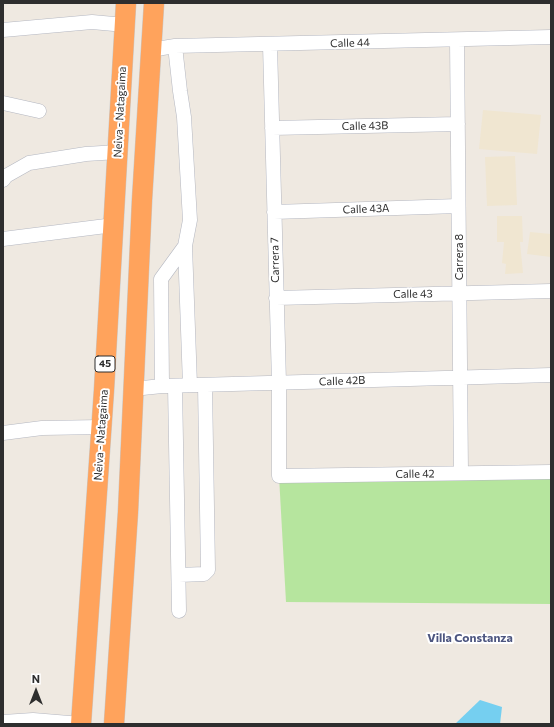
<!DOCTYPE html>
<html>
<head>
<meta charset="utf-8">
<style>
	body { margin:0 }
	#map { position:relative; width:554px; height:727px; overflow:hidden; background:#efe9e1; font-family:Commissioner,sans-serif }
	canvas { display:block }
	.frame { position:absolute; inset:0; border:4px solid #2e2e2e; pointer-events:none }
	.north { position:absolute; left:16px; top:671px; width:40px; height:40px; -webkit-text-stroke:3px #fff; paint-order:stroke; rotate:0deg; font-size:11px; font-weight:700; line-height:16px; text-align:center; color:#2e2e2e }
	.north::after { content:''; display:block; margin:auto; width:14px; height:18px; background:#2e2e2e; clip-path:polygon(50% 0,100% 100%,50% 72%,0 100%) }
</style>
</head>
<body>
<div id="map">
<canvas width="554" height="727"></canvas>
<div class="frame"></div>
<div class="north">N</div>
</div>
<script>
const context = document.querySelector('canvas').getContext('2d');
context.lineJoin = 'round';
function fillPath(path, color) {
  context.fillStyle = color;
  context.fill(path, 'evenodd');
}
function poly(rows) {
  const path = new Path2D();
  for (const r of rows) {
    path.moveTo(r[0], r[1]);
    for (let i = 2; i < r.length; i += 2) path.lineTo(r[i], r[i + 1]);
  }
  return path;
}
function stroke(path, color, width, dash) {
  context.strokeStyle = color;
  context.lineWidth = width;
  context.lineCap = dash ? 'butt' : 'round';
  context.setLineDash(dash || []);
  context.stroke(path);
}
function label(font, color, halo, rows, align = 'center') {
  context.font = font + ' Commissioner,sans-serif';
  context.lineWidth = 4;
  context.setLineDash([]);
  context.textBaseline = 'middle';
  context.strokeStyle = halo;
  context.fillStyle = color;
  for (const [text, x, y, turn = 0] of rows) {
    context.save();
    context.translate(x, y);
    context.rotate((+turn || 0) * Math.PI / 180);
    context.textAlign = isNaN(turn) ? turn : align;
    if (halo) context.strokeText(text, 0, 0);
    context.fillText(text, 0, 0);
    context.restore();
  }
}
fillPath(poly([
	[483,110,541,115,537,154,479,149],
	[515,156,517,205,487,206,485,157],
	[497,216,522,216,523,242,520,242,523,273,505,274,506,264,502,263,504,242,497,242],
	[530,232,551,234,551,257,527,254]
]), '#f0e6d1');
fillPath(poly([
	[551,472,551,604,286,602,279,476]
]), '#b6e59e');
fillPath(poly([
	[480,700,502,707,500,724,455,724]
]), '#75cff0');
const minor = poly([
	[3,30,92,22,125,25],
	[457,40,461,473],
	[270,45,279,383,279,476,551,472],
	[150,50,175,46,551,37],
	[3,103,39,111],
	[272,128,458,124],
	[3,180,6,176,29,163,86,154,118,152],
	[274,212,458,206],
	[3,239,114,225],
	[185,246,190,385],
	[276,298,551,291],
	[162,386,161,279,185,246,190,220,184,117,180,91,175,46],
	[175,386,179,611],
	[133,389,162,386,551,375],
	[3,433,42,428,101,427],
	[179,575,204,574,208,570,205,385],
	[3,722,33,720,81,724]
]);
const highway = poly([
	[81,724,104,390,126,3],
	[114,724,128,512,142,200,154,3]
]);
stroke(minor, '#b4b7c1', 15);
stroke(highway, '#c9c9c9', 21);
stroke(minor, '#fff', 14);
stroke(highway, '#ffa35c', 20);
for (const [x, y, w] of [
	[105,364,20]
]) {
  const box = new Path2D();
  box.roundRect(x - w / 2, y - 8, w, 16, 3);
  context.fillStyle = '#fff';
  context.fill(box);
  stroke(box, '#2e2e2e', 1);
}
label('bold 10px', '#2e2e2e', null, [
	["45",105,364]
]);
label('11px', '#2e2e2e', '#fff', [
	["Calle 44",350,43,-2],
	["Neiva - Natagaima",120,112,-87],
	["Calle 43B",365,126,-1],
	["Calle 43A",366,209,-2],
	["Carrera 8",459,257,-90],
	["Carrera 7",275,260,-91],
	["Calle 43",413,294,-1],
	["Calle 42B",342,381,-2],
	["Neiva - Natagaima",101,435,-86],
	["Calle 42",415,474,-1]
]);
label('bold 12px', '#4d5680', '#fff', [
	["Villa Constanza",470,638]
]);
</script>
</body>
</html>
